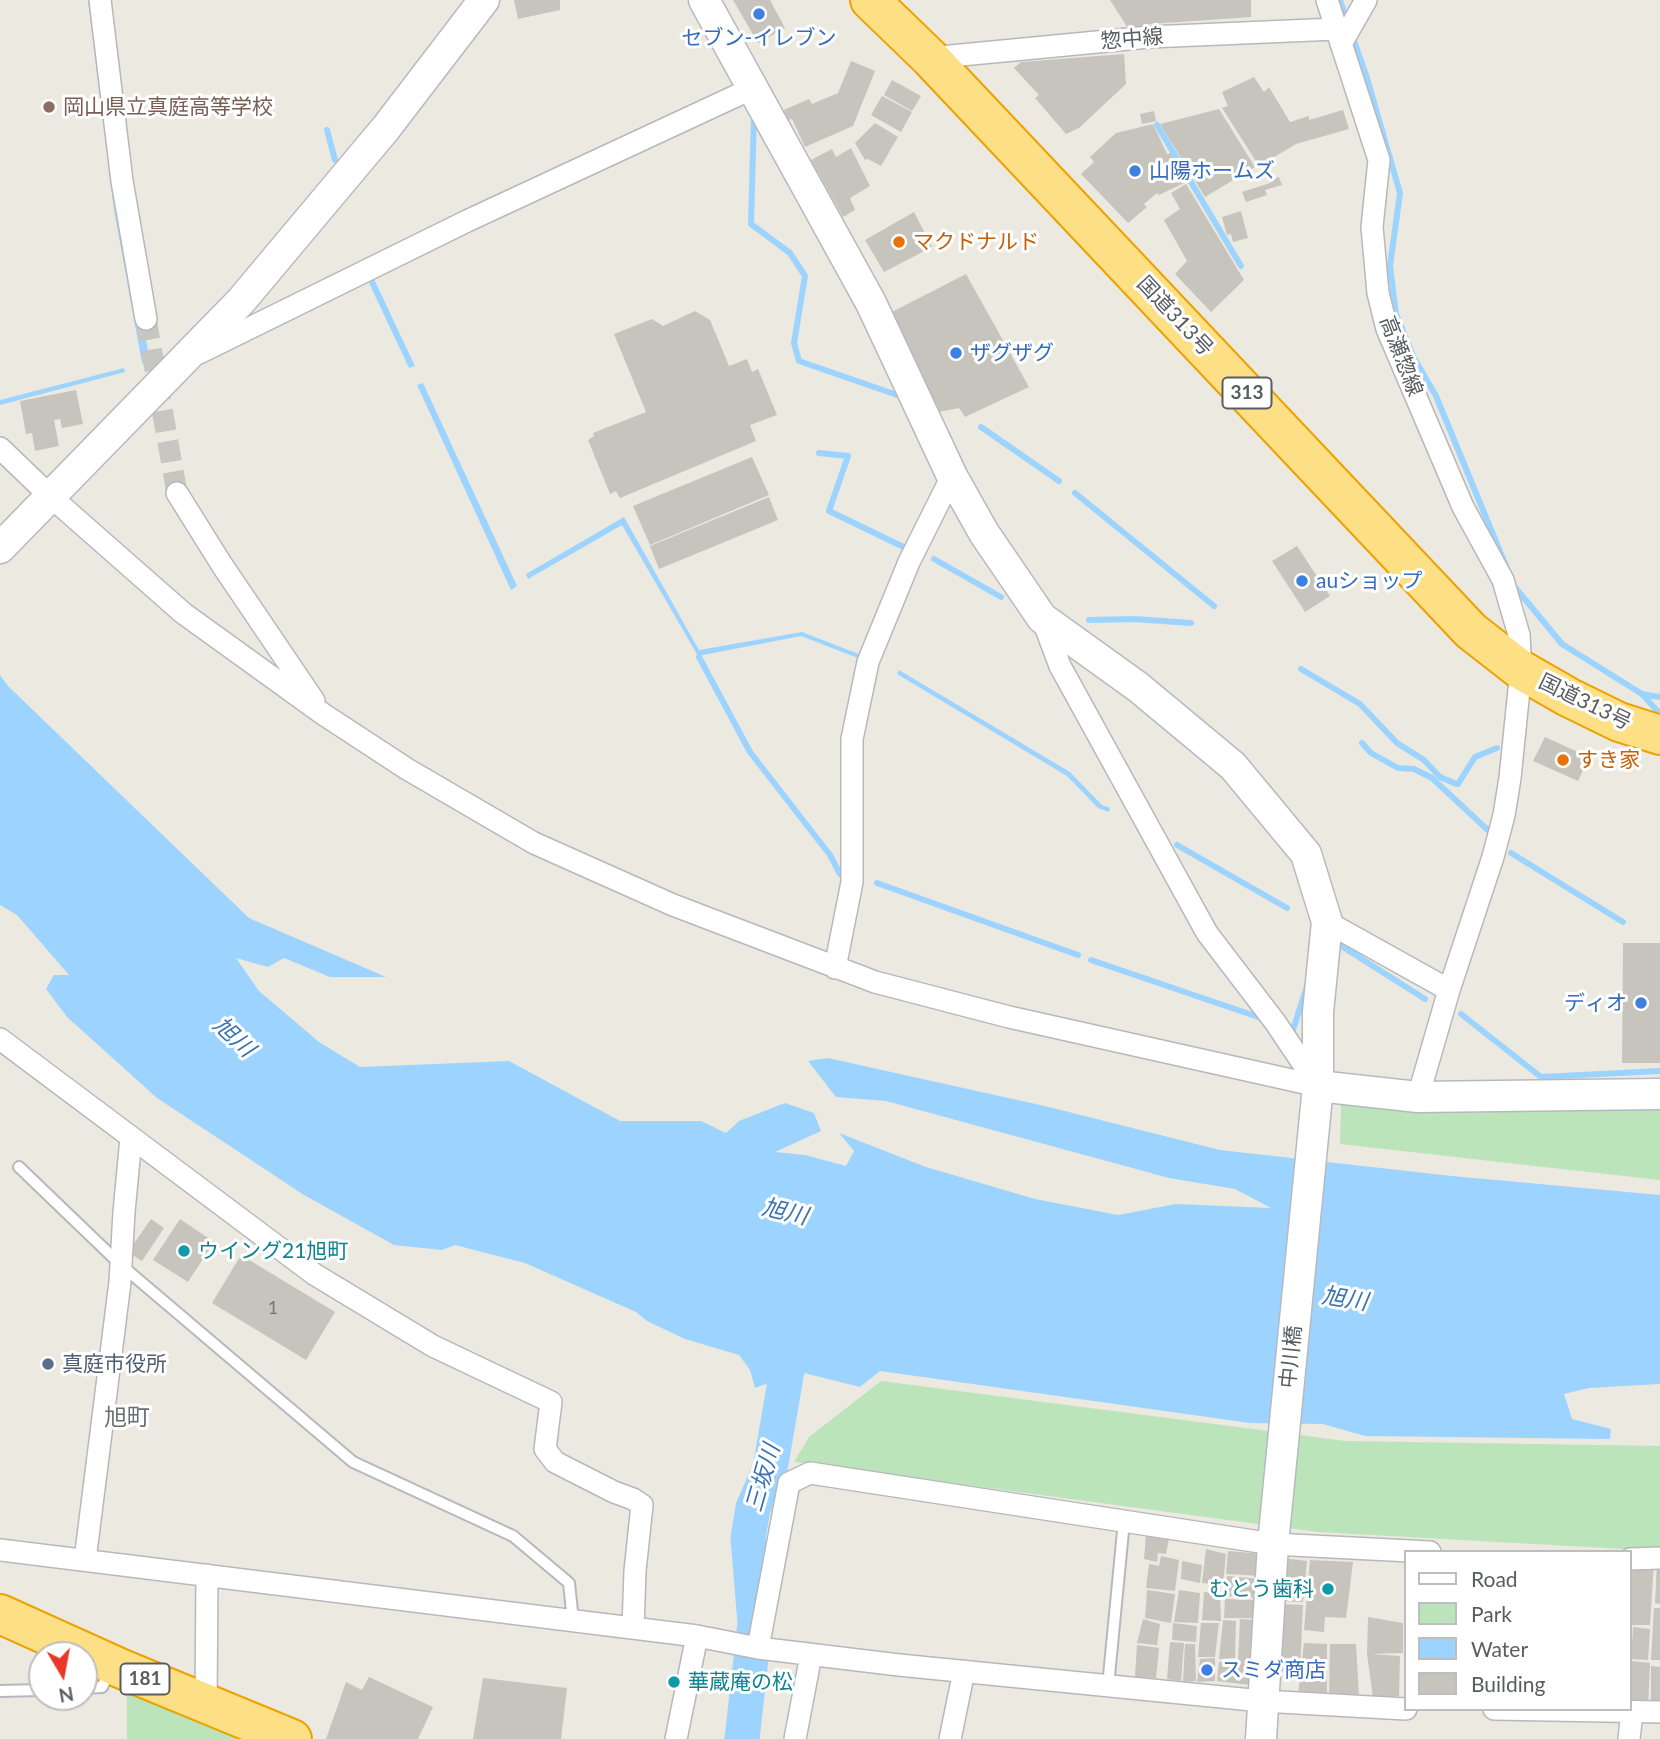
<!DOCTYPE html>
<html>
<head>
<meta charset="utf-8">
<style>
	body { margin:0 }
	#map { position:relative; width:1660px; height:1739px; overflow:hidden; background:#ece9e0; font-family:Lato,sans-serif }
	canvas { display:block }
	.legend { position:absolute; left:1404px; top:1550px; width:228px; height:161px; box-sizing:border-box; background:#fff; border:2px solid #bdbec0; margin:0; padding:9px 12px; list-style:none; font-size:21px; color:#595c61 }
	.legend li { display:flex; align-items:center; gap:14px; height:35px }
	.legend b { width:35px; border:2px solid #bdbec0 }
	.north { position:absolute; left:28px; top:1641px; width:70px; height:70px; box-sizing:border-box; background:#fff; border:2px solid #bdbec0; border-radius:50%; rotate:170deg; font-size:19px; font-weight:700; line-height:28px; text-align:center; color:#595c61 }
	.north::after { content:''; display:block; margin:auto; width:24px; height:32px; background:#e93829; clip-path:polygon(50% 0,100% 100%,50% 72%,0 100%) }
</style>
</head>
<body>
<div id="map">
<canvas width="1660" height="1739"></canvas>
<ul class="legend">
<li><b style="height:9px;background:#fff"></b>Road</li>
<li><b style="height:19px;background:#bbe4bb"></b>Park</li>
<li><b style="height:19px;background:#9dd4ff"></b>Water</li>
<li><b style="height:19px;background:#c7c4bd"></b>Building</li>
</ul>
<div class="north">N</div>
</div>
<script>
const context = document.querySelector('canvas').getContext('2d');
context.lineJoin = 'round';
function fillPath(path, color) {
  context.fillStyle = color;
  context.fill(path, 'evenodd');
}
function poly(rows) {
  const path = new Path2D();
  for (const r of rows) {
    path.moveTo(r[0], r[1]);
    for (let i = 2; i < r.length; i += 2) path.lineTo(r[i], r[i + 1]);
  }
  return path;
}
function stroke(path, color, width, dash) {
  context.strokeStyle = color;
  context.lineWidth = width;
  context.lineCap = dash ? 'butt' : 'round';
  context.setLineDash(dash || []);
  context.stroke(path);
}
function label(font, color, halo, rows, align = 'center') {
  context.font = font + ' Lato,"Noto Sans JP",sans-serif';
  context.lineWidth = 6;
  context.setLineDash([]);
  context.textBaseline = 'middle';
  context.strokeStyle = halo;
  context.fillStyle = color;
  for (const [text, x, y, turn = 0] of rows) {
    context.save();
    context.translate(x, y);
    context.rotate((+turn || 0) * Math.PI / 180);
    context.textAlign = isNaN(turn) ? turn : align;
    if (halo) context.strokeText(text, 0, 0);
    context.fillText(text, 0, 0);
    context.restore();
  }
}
fillPath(poly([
	[1341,1104,1416,1110,1660,1108,1660,1180,1340,1144],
	[881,1381,1346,1441,1660,1446,1660,1551,1318,1532,794,1462,809,1437],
	[127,1685,250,1739,127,1739]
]), '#bbe4bb');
fillPath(poly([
	[88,0,96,0,121,207,151,366,142,363,114,210],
	[374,279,415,366,409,368,369,283],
	[124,368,125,372,0,405,0,400],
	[423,383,517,586,511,590,417,385],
	[624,517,699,650,802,632,869,658,868,662,801,636,698,656,622,525,528,579,526,574],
	[899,670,1070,772,1102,805,1110,808,1109,812,1098,808,1067,776,897,674],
	[0,675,8,686,249,918,386,977,330,977,284,958,268,967,236,958,259,991,319,1042,360,1067,509,1061,620,1121,701,1121,726,1133,739,1121,785,1103,814,1113,821,1131,775,1152,805,1155,846,1166,854,1151,839,1133,926,1167,1035,1199,1118,1215,1176,1204,1271,1208,1235,1189,1169,1178,886,1101,836,1097,808,1061,828,1058,1049,1107,1220,1150,1452,1176,1660,1195,1660,1384,1589,1388,1564,1394,1572,1419,1611,1429,1610,1439,1365,1436,1323,1424,1250,1423,880,1371,860,1387,800,1372,755,1388,750,1370,739,1355,685,1339,647,1321,636,1312,525,1263,455,1245,442,1250,394,1245,304,1195,157,1098,67,1017,46,989,54,975,69,975,17,915,0,905]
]), '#9dd4ff');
stroke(poly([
	[1340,0,1347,21],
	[1352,35,1367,78,1400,193,1390,266,1396,314,1414,358,1436,396,1506,566],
	[754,114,751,224,790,253,805,276,794,343,799,361,900,396],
	[1157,125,1241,266],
	[327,130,335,160],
	[981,427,1059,481],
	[819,453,848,456,829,511,912,551],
	[1075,493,1214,606],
	[934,559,1001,597],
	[1514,586,1562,644,1642,694,1660,714],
	[1089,620,1134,619,1191,623],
	[699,657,750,752,830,855,840,874],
	[1301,669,1360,704,1397,743,1424,760,1440,777,1454,783,1458,784,1475,757,1497,748],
	[1642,694,1660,697],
	[1362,743,1371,753,1398,768,1414,769,1432,778,1491,833],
	[1177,845,1287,908],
	[1511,853,1623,922],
	[877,883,1078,955],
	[1335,942,1425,999],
	[1091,960,1264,1019],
	[1461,1014,1541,1077,1660,1071],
	[1292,1033,1308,983]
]), '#9dd4ff', 6);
stroke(poly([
	[742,1739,755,1623,748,1538,753,1508,770,1469,794,1330]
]), '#9dd4ff', 35);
fillPath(poly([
	[514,0,560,0,560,10,518,19],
	[733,0,770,0,785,28,758,43],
	[1110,0,1251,0,1251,17,1151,24,1131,33],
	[1124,54,1126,84,1079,128,1066,134,1035,98,1039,95,1014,68,1021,62],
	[851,61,875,71,853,126,805,147,792,119,788,120,784,110,809,99,812,104,838,93],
	[1254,77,1264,92,1269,87,1290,122,1309,116,1309,120,1343,110,1349,129,1296,144,1259,166,1222,108,1228,106,1222,92],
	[892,80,921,96,912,111,884,95],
	[882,96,912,112,901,132,871,115],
	[1219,109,1255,167,1205,197,1160,124],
	[1154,111,1156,121,1142,124,1140,114],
	[875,123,898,137,881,166,868,159,865,160,855,143],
	[1153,124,1167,154,1171,153,1184,183,1159,195,1157,193,1144,204,1147,207,1128,223,1081,174,1094,162,1090,157,1116,133],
	[851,148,870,186,850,198,855,210,843,217,811,160,832,149,836,157],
	[1279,177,1282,185,1265,190,1267,195,1246,202,1242,192,1270,183,1269,180],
	[1186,184,1244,280,1211,312,1175,274,1187,261,1164,220,1180,209,1171,193],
	[1241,211,1248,238,1233,242,1231,234,1227,235,1222,217],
	[914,212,932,247,884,272,865,240],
	[966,274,1029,387,965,417,959,408,939,412,886,315],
	[695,311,710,320,729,366,747,359,752,372,758,369,777,415,750,425,756,441,620,498,616,491,610,494,588,440,594,436,593,433,646,412,614,334,652,319,663,326],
	[76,390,83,424,62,428,60,419,54,420,59,446,35,451,32,433,26,434,20,401],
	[752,457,769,495,650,545,633,506],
	[769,497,778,520,659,569,650,546],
	[1297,546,1330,596,1305,612,1272,561],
	[1545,737,1589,757,1578,781,1533,761],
	[1623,943,1660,943,1660,1063,1622,1063],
	[151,1219,164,1228,142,1261,128,1252],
	[180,1219,214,1242,188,1282,153,1260],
	[241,1255,335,1312,306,1360,212,1303],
	[1146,1536,1169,1539,1166,1554,1158,1553,1157,1562,1144,1559],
	[1206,1549,1226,1554,1223,1585,1202,1583],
	[1228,1551,1263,1554,1262,1576,1226,1574],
	[1161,1556,1179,1560,1175,1591,1146,1588,1149,1564,1159,1566],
	[1282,1558,1307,1561,1303,1602,1279,1601],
	[1310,1560,1353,1562,1346,1618,1325,1617,1324,1632,1304,1630],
	[1182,1561,1202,1565,1200,1583,1181,1579],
	[1632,1563,1654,1563,1650,1625,1631,1625],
	[1657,1563,1660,1563,1660,1604,1655,1603],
	[1227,1576,1261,1579,1260,1598,1225,1596],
	[1147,1590,1175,1594,1171,1623,1145,1618],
	[1179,1590,1200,1593,1198,1623,1174,1622],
	[1204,1592,1220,1594,1221,1621,1202,1620],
	[1225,1599,1259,1600,1257,1618,1224,1618],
	[1278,1604,1303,1605,1300,1670,1273,1672],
	[1654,1608,1660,1608,1660,1660,1651,1660],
	[1368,1617,1403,1623,1403,1653,1371,1654,1400,1656,1399,1696,1373,1698,1367,1654],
	[1143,1619,1160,1624,1157,1645,1137,1643],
	[1240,1619,1257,1620,1250,1685,1217,1681,1219,1662,1238,1661],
	[1223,1620,1236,1621,1235,1658,1219,1659],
	[1173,1623,1197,1626,1196,1642,1172,1640],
	[1201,1623,1219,1623,1215,1657,1198,1657],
	[1633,1627,1650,1629,1648,1660,1631,1659],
	[1170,1642,1184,1643,1181,1681,1167,1679],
	[1304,1643,1327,1644,1327,1696,1298,1695],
	[1185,1644,1195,1644,1196,1681,1183,1682],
	[1330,1644,1356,1644,1359,1696,1329,1698],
	[1137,1645,1159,1648,1156,1678,1135,1677],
	[1215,1658,1215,1681,1197,1682,1200,1659],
	[1631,1661,1650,1663,1648,1707,1630,1707],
	[1651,1666,1660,1667,1660,1706,1651,1708],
	[369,1677,433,1707,418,1739,326,1739,346,1682,362,1690],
	[483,1678,567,1688,561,1739,473,1739]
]), '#c7c4bd');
stroke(poly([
	[146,319,177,493]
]), '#c7c6c0', 21, [21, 10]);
const lane = poly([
	[19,1167,121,1265,353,1462,513,1536,569,1583,573,1621],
	[1108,1686,1124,1521],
	[84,1688,102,1687,110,1671],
	[0,1691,42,1690]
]);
const street = poly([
	[100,0,122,181,146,319],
	[1327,0,1379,160,1372,227,1378,293,1387,329,1463,507,1503,580,1519,635,1521,670,1510,778,1504,815,1493,857,1449,990,1418,1097],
	[1341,44,1366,0],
	[930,58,1149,37,1336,29],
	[199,353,467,221,753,88],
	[0,448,50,496,183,613,323,714,407,769,534,843,673,905,875,982,1009,1017,1318,1086],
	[177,493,222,565,314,701],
	[1042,618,1060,666,1207,933,1275,1022,1318,1086],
	[1327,922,1449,990],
	[835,968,852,882,852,739,868,662,909,562,952,476],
	[0,1039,314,1274,433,1346,551,1402,545,1449,555,1462,614,1492,633,1499,642,1505,635,1571,633,1628],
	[0,1550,697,1636,758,1648,899,1665,1262,1701,1406,1709],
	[1630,1559,1660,1558],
	[85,1560,120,1282,124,1212,131,1138],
	[758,1648,789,1483,810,1473,1273,1544,1430,1552],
	[206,1705,207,1575],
	[1494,1709,1660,1712],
	[676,1739,697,1636],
	[795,1739,811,1655],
	[950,1739,964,1671],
	[1629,1739,1632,1712]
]);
const secondary = poly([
	[704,0,871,303,952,476,984,533,1042,618,1138,687,1233,766,1306,854,1327,922,1318,1012,1318,1086,1273,1544,1261,1739],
	[0,548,241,301,386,128,484,0],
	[1318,1086,1418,1097,1660,1094]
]);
const highway = poly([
	[870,0,930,58,1471,631,1521,670,1568,697,1619,722,1660,735],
	[0,1614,122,1669,292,1739]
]);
stroke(lane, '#b6b8bd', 14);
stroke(street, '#b6b8bd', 24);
stroke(secondary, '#b6b9bf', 33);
stroke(highway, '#eca200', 42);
stroke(lane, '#fff', 10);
stroke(street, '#fff', 21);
stroke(secondary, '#fff', 30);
stroke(highway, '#fddf86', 38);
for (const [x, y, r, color] of [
	[759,14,7,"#3f7fe0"],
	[49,107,7,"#8d6e63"],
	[1135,171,7,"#3f7fe0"],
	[899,242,7,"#e8710a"],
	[956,353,7,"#3f7fe0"],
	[1302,581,7,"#3f7fe0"],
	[1563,760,7,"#e8710a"],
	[1641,1003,7,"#3f7fe0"],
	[184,1251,7,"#0f9aa8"],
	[48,1364,7,"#5c6f8a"],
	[1328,1589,7,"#0f9aa8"],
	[1207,1670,7,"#3f7fe0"],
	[674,1682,7,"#0f9aa8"]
]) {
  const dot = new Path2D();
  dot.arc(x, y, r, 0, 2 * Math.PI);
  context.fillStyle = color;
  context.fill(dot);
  stroke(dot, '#fff', 2.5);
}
label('18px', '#747678', null, [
	["1",273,1308]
]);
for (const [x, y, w] of [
	[1247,393,49],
	[145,1679,49]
]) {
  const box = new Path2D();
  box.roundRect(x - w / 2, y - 15.5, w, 31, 5);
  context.fillStyle = '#fff';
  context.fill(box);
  stroke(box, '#595c61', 2);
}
label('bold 19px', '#595c61', null, [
	["313",1247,393],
	["181",145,1679]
]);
label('21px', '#366cbe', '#fff', [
	["セブン-イレブン",759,38,"center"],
	["山陽ホームズ",1149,171],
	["ザグザグ",970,353],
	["auショップ",1316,581],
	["ディオ",1627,1003,"right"],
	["スミダ商店",1221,1670]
], 'left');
label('21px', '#595c61', '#fff', [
	["惣中線",1132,39,-5],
	["国道313号",1175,316,47],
	["高瀬惣線",1401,356,69],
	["国道313号",1585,702,26],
	["中川橋",1291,1357,-84]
]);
label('21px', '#785e54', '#fff', [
	["岡山県立真庭高等学校",63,107]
], 'left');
label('21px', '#c56008', '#fff', [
	["マクドナルド",913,242],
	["すき家",1577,760]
], 'left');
label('21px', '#0d838f', '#fff', [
	["ウイング21旭町",198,1251],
	["むとう歯科",1314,1589,"right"],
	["華蔵庵の松",688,1682]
], 'left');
label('21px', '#4e5e75', '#fff', [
	["真庭市役所",62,1364]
], 'left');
label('italic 23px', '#3b74b0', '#fff', [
	["旭川",234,1037,43],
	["旭川",785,1212,13],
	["旭川",1345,1299,9],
	["三坂川",763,1478,-74]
]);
label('23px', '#6a6e73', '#fff', [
	["旭町",127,1418]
]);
</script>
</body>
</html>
